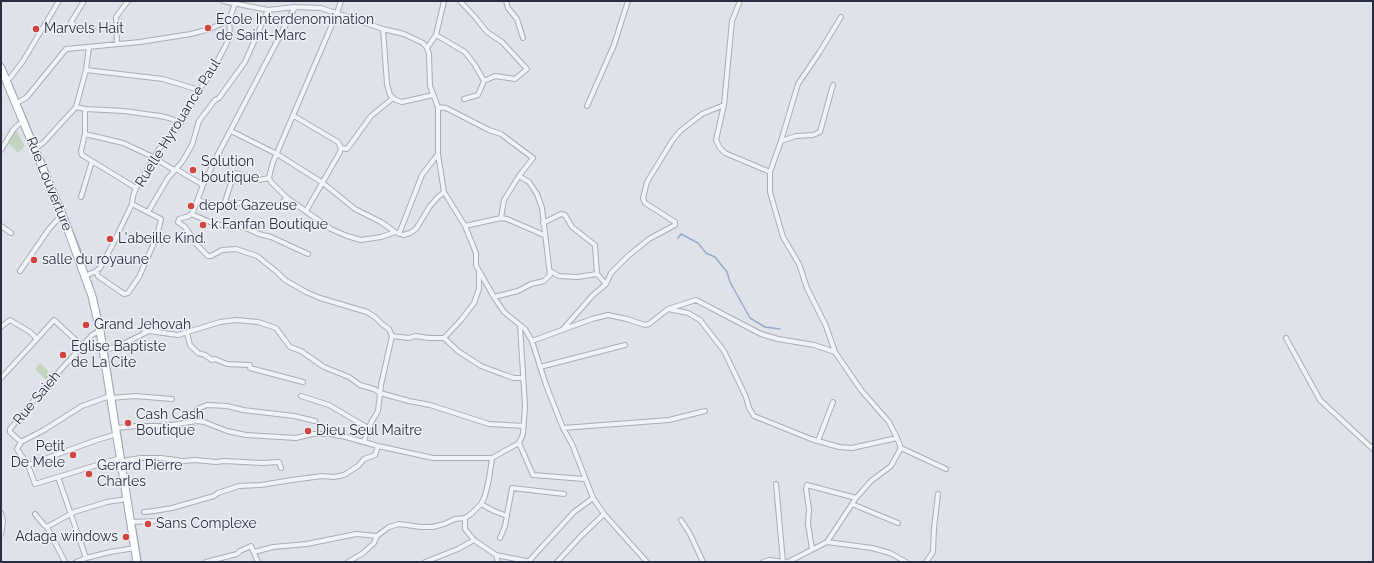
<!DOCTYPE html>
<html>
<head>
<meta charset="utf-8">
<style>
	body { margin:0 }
	#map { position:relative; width:1374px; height:563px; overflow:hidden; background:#e0e2e9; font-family:Raleway,sans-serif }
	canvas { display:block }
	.frame { position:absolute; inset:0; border:2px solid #282d41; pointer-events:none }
</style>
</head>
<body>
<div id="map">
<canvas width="1374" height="563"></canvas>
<div class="frame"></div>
</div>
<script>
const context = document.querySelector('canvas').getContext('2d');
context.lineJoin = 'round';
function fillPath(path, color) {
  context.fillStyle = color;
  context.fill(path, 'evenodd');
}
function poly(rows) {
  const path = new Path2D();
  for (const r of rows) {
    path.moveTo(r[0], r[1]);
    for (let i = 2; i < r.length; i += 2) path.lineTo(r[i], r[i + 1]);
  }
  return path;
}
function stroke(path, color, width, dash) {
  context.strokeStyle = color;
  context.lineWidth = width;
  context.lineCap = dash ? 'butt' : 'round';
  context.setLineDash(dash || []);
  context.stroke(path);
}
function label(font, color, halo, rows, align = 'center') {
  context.font = font + ' Raleway,sans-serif';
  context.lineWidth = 3;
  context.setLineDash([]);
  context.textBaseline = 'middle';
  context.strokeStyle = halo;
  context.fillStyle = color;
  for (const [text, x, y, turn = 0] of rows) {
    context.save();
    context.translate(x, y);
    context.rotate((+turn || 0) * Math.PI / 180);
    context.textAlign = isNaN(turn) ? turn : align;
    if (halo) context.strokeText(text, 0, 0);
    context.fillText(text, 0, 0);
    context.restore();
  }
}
fillPath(poly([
	[15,129,25,146,18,153,8,143],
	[40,363,51,374,46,380,35,369]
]), '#c2d3c0');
stroke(poly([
	[1,61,4,67],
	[12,85,70,224],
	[71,227,85,262],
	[678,238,681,234,698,243,706,253,715,257,727,272,730,282,750,318,765,327,780,329],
	[91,281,94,292],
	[96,298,98,306],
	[99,310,103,330],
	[104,333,119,426],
	[120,432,127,477],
	[135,525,141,562]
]), '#99a9ca', 1.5);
const street = poly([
	[223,1,268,10,295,7,321,8,383,29,404,34,423,43,427,48,429,54,430,86,438,107,438,154,444,192,465,226,476,253,476,265,478,269,494,297,504,312,525,329,532,341,546,385,563,428,572,444,593,498,604,514,647,562],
	[341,1,337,13,273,162,270,173,269,178,271,182,287,198,331,229,347,236,361,240,381,237,395,232,403,235,410,233,416,229,430,206,437,198,444,192],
	[460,1,475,17,487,32,502,42,527,69,515,79,495,76,484,81,478,95,464,99],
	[506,1,508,8,517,19,523,38],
	[740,1,732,21,724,105,716,140,720,148,725,153,770,172],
	[295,7,216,158,203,185,193,212,189,216,179,219,178,222,185,227,198,246,208,256,211,256,222,250,236,249,257,256,277,272,285,280,306,292,320,298,367,312,375,317,382,324,389,329,392,336],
	[74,25,71,22,84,1],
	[383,29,387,84,390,95,396,100,402,102,433,95],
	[436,35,465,52,475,65,484,81],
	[117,44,116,17,128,1],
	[427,48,436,35,444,1],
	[86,70,163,79,199,90],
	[6,79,10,78,23,61,59,1],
	[17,103,27,97,66,49,140,42,191,34,210,29,229,20],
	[587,106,614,45,628,1],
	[76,107,85,109,124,111,160,116,169,118,180,123],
	[438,107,446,108,489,130,501,134,533,158,519,176,504,200,501,218],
	[85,109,85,134,81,151,82,155,136,188],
	[294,116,338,142,341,148,340,152,306,211],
	[231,131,277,154,323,183,355,209,381,222,395,232],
	[85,134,123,143,151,156,174,170],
	[781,141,796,136,813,135,820,132,833,85],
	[341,148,347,149,371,116,393,98],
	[35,149,44,142,76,107,86,70,89,47],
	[1,150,13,130,19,124,24,122],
	[176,169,203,185],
	[81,197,92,161],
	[198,200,214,205,239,203,275,206,279,205,287,198],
	[224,205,231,183,236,173,259,180,269,178],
	[148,212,168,178,182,162,192,145,199,121,215,100,219,98,245,62,268,10],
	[191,214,210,222,220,225,238,226,246,228,259,234,271,237,308,254],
	[543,223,561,214,565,215,572,227,595,245,597,274],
	[1,226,11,233],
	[465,226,501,218,507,219,544,235],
	[399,234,422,175,438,154],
	[20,271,49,229,57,220,63,216],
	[96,271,98,276,124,294,128,293,139,277,157,236,161,219,132,204,133,196,136,188,159,149,175,131,186,115,199,90,210,75,226,45,230,34,229,20,236,1],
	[550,271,559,276,577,277,597,274,606,284],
	[85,276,96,271,100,268,112,246,132,204],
	[494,297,518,291,531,284,544,281,550,275,542,208,537,194,529,182,519,176],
	[668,309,688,313,700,320,724,351,746,397,749,408,754,416,811,439,839,447,852,448,897,438],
	[1,327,10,320,30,332,37,339,54,320,82,346],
	[563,329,593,295,606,284,611,273,628,256,649,239,675,225,675,222,645,203,643,198,647,182,672,141,680,131,702,114,724,105],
	[100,331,92,335,46,386,10,429,10,432,21,442,17,449,28,465,35,484,120,458],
	[145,333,144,328,145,323],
	[187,333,190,345,198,353,205,355,212,360,215,359,227,364,250,365,250,368,303,382],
	[444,338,458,351,481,366,505,375,514,378,523,378],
	[1286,338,1320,400,1373,449],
	[532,341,592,319,608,315,627,319,645,325,649,324,668,309,696,300,761,334,778,339,814,345,835,352],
	[103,351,121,345,149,331,178,335,220,322,236,320,258,322,276,328,290,347,301,351,324,367,349,377,360,385,374,389,380,393,409,401,430,405,489,424,524,426],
	[540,367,625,345],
	[1,378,37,339],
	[301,396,329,405,368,428],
	[111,398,135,396,172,399],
	[197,421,197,409,207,405,227,406,243,410,294,416,315,421],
	[116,428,136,426,164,426,197,421,204,422,227,431,246,435,296,438,312,434,330,434,346,437,378,446,433,458,492,458],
	[563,428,669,420,705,411],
	[818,441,833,402],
	[21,442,44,430,82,406,110,396],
	[364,442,368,428,378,411,381,385,392,336,409,338,415,336,429,338,444,338,461,320,474,303,479,289,479,273],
	[519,443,533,475,584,479],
	[901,448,946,469],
	[121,461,141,458,161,458,183,461,195,460,216,462,224,461,262,463,279,462,281,468],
	[28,465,94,441,117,434],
	[58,477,86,558],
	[776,484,783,562],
	[481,504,494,511,507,516],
	[852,504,898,523],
	[144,512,154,511,172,508,214,496,218,493,239,486,261,485,292,480,322,476,334,477,344,475,358,466,364,459,375,455,378,446],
	[1,513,3,521,1,534],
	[35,514,44,525,47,527],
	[465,518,465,529,474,540,496,555,498,562],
	[681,520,690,534,703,562],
	[130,522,159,521,167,523,179,525],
	[500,538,505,526,512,488,564,494],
	[827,542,872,548,890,553,906,562],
	[812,549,808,524,809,509,806,489,807,485,856,498],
	[254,552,273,547,307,544,356,534,377,536,389,527,399,524,421,527,433,527,444,524,455,519,465,518,471,514,481,504,485,496,489,479,492,458,519,443,523,434,525,406,520,325],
	[496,555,531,562],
	[529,561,574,512,593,498],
	[65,562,47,527,74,512,107,502,127,499],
	[76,562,86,558,110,552,135,548],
	[206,562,237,554,240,551,251,546,258,562],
	[348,562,363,553,374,543,377,536],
	[425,562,458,549,474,540],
	[557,562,581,536,604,514],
	[763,562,769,560,785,562],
	[788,562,827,542,856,498,871,481,891,466,901,448,897,438,889,422,861,390,835,352,826,326,807,288,799,264,783,237,770,192,770,172,781,141,798,84,819,53,841,17],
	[926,562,933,552,934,528,938,494]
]);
const primary = poly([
	[1,68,67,227,92,296,100,331,137,562]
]);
stroke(street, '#a9acb7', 6);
stroke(primary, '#9ea4b5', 9);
stroke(street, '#f2f3f7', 4);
stroke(primary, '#fff', 7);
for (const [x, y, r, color] of [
	[208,28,4,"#d24440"],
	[36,29,4,"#d24440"],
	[193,170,4,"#d24440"],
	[191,206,4,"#d24440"],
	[203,225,4,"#d24440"],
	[110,239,4,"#d24440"],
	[34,260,4,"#d24440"],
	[86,325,4,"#d24440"],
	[63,355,4,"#d24440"],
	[128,423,4,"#d24440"],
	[308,431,4,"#d24440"],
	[73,455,4,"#d24440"],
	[89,474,4,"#d24440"],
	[148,524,4,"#d24440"],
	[126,537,4,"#d24440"]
]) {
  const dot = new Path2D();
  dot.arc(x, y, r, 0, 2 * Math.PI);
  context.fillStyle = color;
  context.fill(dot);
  stroke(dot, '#eff1f7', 1.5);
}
label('14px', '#282d41', '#eff1f7', [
	["Ecole Interdenomination",216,20],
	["de Saint-Marc",216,36],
	["Marvels Hait",44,29],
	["Solution",201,162],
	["boutique",201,178],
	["depot Gazeuse",199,206],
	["k Fanfan Boutique",211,225],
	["L'abeille Kind.",118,239],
	["salle du royaune",42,260],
	["Grand Jehovah",94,325],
	["Eglise Baptiste",71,347],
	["de La Cite",71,363],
	["Cash Cash",136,415],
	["Boutique",136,431],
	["Dieu Seul Maitre",316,431],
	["Petit",65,447,"right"],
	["De Mele",65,463,"right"],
	["Gerard Pierre",97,466],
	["Charles",97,482],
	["Sans Complexe",156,524],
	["Adaga windows",118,537,"right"]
], 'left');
label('14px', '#282d41', '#eff1f7', [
	["Ruelle Hyrouance Paul",178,123,-58],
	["Rue Louverture",49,184,68],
	["Rue Saieh",37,398,-50]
]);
</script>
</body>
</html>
